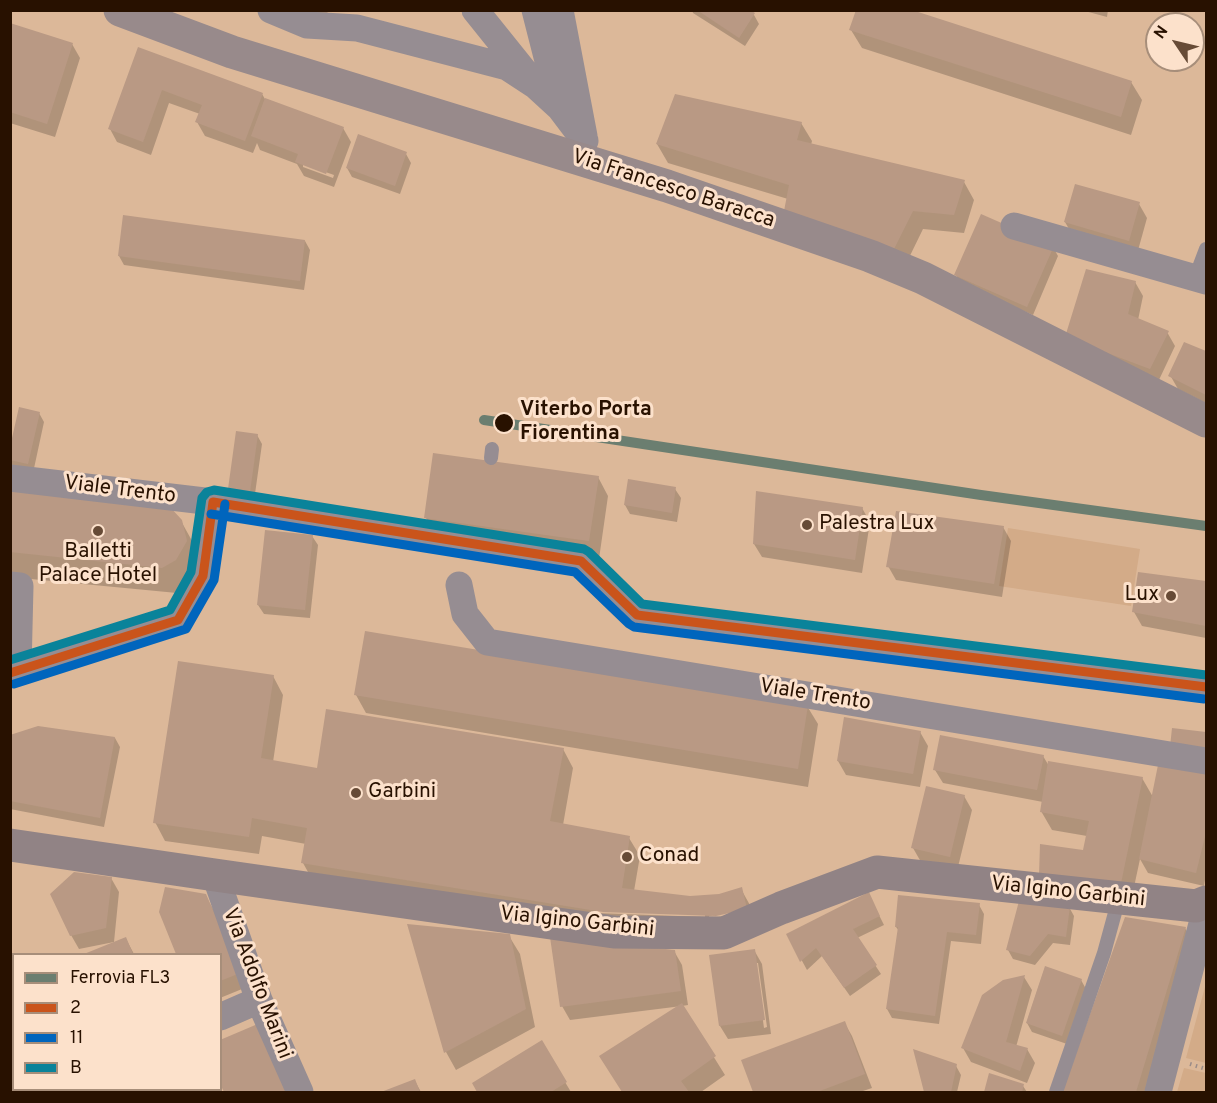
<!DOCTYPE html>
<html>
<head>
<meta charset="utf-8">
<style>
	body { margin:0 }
	#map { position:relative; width:1217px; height:1103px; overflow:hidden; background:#dcb899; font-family:Overpass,sans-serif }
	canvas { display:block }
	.frame { position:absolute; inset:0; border:12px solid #281100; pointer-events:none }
	.legend { position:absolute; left:12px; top:953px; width:210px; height:138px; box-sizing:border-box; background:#fce1cb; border:2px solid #a78e7a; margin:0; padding:8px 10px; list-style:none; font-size:18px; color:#281100 }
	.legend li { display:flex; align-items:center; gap:12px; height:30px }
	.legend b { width:30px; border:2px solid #a78e7a }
	.north { position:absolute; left:1145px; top:12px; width:60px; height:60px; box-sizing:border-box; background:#fce1cb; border:2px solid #a78e7a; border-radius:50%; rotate:305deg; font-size:16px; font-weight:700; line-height:24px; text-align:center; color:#281100 }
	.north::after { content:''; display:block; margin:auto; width:21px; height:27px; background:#674b36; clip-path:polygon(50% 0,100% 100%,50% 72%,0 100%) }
</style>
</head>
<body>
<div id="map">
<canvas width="1217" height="1103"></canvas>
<div class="frame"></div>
<ul class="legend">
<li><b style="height:8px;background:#6b7e70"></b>Ferrovia FL3</li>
<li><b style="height:8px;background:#ca541b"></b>2</li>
<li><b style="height:8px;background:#0065bd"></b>11</li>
<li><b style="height:8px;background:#0a839a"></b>B</li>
</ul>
<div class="north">N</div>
</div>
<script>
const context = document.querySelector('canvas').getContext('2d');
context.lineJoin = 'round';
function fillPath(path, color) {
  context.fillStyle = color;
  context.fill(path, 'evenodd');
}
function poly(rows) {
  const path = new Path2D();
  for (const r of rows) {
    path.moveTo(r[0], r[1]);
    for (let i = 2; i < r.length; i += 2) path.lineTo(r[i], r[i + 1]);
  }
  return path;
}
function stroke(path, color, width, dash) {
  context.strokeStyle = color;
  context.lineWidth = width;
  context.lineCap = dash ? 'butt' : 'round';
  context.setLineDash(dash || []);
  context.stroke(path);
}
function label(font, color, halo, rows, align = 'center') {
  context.font = font + ' Overpass,sans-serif';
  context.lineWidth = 6;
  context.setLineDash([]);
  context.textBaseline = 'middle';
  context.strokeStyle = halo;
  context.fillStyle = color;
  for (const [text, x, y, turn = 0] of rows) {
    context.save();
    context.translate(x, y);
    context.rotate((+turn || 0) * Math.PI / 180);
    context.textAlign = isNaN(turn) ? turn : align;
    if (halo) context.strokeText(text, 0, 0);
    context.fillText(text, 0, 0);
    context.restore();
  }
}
fillPath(poly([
	[1008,528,1140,549,1131,606,999,586],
	[1206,983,1206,1063,1186,1058],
	[1184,1068,1206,1073,1206,1092,1177,1092]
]), '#d3ab88');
fillPath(poly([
	[305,10,330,10,317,23],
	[692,10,748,10,754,15,759,24,745,46,693,13],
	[1081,10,1108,10,1107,17],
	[10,25,72,44,80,58,55,137,10,123],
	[851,30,1131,82,1142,100,1131,135,862,48],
	[139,49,262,94,265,99,343,128,351,142,334,187,304,176,297,164,260,150,257,143,253,153,205,136,197,122,200,114,169,103,151,155,117,142,110,129],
	[303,164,334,175,333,178,303,167],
	[801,123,812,141,811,145,964,182,974,200,964,233,923,229,904,268,788,199,668,163,657,144],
	[406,154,411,163,400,194,352,177,347,168],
	[1139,204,1147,218,1137,254,1073,236,1065,222],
	[305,241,310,250,304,290,124,265,119,256],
	[1053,247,1058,256,1033,315,961,284,956,275],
	[1135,282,1143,296,1138,320,1167,332,1175,346,1158,382,1074,351],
	[1184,344,1206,353,1206,403,1178,389,1170,375],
	[39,413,44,422,33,473,14,469,10,462,10,454],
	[257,435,262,444,254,501,235,498,229,489],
	[598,477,608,496,599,559,436,536,426,518],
	[10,485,181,521,196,548,191,586,177,593,10,577],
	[675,489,681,498,677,522,630,514,625,505],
	[862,508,870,522,862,573,762,557,754,544],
	[1003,527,1011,541,1002,597,896,580,888,566],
	[312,536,318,545,310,618,264,614,258,605],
	[1140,574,1206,582,1206,638,1142,626,1134,612],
	[273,676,283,695,273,762,318,770,563,749,573,768,563,825,629,838,640,856,634,891,690,898,719,895,741,889,751,907,727,934,313,881,303,863,306,844,262,836,259,854,165,841,155,822],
	[596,910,705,915,705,917,596,913],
	[729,911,737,913,709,919,709,916],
	[356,695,807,706,818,724,808,787,366,713],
	[920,732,928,746,920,787,846,775,838,761],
	[10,737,115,738,120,747,104,827,10,809],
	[1043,756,1049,766,1142,778,1153,797,1159,767,1206,774,1206,874,1204,886,1148,873,1140,859,1131,901,1084,852,1087,836,1052,830,1041,811,1043,802,943,783,935,770],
	[964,796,972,810,957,871,921,862,913,848],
	[111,878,119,892,114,942,79,949,71,935],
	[205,895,213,909,247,987,220,998,220,954,177,954,161,911],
	[873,903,884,925,857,938,881,974,850,996,822,956,807,970,788,935],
	[979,905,984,914,981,944,951,941,939,1024,892,1018,887,1009,899,931,896,927],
	[1069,907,1074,916,1070,945,1053,943,1035,965,1013,959,1008,950],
	[1126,919,1185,928,1195,946,1152,1092,1064,1092],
	[409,926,509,936,520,954,535,1027,456,1070,446,1052],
	[126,939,134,954,88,954],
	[754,950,762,964,771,1034,728,1039,720,1026],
	[755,963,758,963,767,1027,764,1028],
	[674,951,682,965,688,1005,682,1006,725,1075,701,1092,623,1092,612,1074,682,1006,570,1020,562,1006],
	[1024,977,1032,990,1016,1047,1027,1049,1035,1063,1027,1083,971,1062,963,1048],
	[1081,980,1086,989,1067,1044,1032,1032,1027,1023],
	[844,1022,852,1036,872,1088,860,1092,755,1092,743,1061],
	[14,1027,14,1090,38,1090,31,1092,10,1092,10,1028],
	[541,1042,571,1092,479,1092,474,1084],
	[916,1051,956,1066,961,1075,957,1092,926,1092],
	[990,1075,1023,1086,1027,1092,985,1092],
	[220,1080,290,1092,226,1092],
	[415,1081,421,1092,385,1092],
	[132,1090,194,1090,196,1092,125,1092]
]), '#0003');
fillPath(poly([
	[697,10,750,10,755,13,739,38],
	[856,10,912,10,1132,81,1121,117,849,30],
	[10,23,73,43,47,124,10,112],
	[138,47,263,93,245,141,195,122,202,105,162,90,143,142,108,129],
	[675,94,802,122,797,140,965,180,954,215,913,211,893,251,784,211,789,185,656,144],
	[265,98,344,127,326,174,295,162,298,154,251,136],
	[358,134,407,152,395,186,346,168],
	[1075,184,1140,202,1129,241,1064,222],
	[981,214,1054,246,1027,307,954,275],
	[123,215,305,240,300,281,118,256],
	[1086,269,1136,281,1128,314,1169,331,1150,369,1065,337],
	[1184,342,1206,351,1206,395,1168,376],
	[19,407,40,412,28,464,10,460,10,447],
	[236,431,258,434,250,492,228,489],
	[433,453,599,476,589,541,424,518],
	[628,479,676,487,672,513,624,505],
	[10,484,169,506,182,520,187,541,176,560,162,568,10,552],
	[756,491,863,507,855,560,753,544],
	[896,511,1004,526,994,584,886,567],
	[265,530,313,535,305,610,257,605],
	[1138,572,1206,581,1206,626,1132,612],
	[365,631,808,705,798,769,354,695],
	[178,661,274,675,261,758,317,768,326,709,564,748,550,821,630,836,622,888,690,896,719,894,742,887,747,909,716,916,603,912,301,863,307,828,252,818,249,837,153,823],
	[844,717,921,731,913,774,837,761],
	[38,726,115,737,100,818,10,801,10,735],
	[1172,728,1206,732,1206,752,1170,747],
	[940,735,1044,755,1037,790,933,770],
	[1048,761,1143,777,1121,883,1039,876,1040,844,1083,850,1089,821,1040,812],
	[1158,765,1206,773,1206,832,1196,873,1139,859],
	[926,786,965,795,950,857,911,848],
	[74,872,112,877,106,928,70,936,50,894],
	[165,887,206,894,240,973,220,981,220,954,176,954,159,912],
	[869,892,880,916,853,929,877,965,844,988,816,948,800,962,786,934],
	[898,895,980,903,976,935,947,932,935,1016,886,1009,898,927,895,927],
	[1019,901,1070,906,1066,937,1048,934,1030,956,1006,950],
	[1125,917,1186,927,1136,1092,1062,1092],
	[407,924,510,934,526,1009,444,1053],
	[126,937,133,954,84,954],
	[550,937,675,950,681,991,560,1007],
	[755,949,765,1020,719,1026,709,955],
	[1045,966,1082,979,1062,1036,1026,1023],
	[1025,975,1006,1042,1028,1048,1020,1071,961,1048,982,995,1003,980],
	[682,1003,716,1056,681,1081,689,1092,622,1092,599,1056],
	[845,1021,865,1074,817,1092,753,1092,741,1060],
	[260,1023,289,1092,224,1092,220,1084,220,1040],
	[14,1025,14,1083,10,1084,10,1026],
	[542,1040,567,1082,551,1092,477,1092,472,1083],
	[913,1049,957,1064,951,1092,924,1092],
	[989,1073,1024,1084,1022,1092,984,1092],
	[415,1079,420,1092,381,1092],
	[128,1090,193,1090,194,1092,121,1092]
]), '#b99984');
stroke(poly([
	[1190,1064,1206,1069]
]), '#9a8c88', 4, [1.5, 4.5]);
stroke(poly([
	[1195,278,1206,249],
	[491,458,492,449],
	[1056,1092,1104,953,1119,898]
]), '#968d92', 14);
stroke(poly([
	[271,10,307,25,357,28,507,67,536,86],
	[475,10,536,86,560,108,585,141],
	[535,10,560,108],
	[560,10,584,136],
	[1014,226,1206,281],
	[10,478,213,502,581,561,637,615,1206,687],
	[10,585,20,586,18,670],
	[459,585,465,614,487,642,1206,761],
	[10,673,178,620,203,576,213,502],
	[215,875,259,1000,300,1092],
	[220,1017,259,1000],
	[51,1092,58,1090],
	[1158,1092,1203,920,1196,906]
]), '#968d92', 27);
stroke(poly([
	[120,10,232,52,667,186,870,256,923,278,1206,421]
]), '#988a8b', 33);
stroke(poly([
	[10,845,215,875,614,932,724,933,781,908,877,872,1196,906,1206,902]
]), '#918385', 33);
stroke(poly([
	[213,502,581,561,637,615,1206,687],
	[10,673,178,620,203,576,213,502]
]), '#ca541b', 9);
stroke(poly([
	[211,514,575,572,629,624,634,627,1204,699],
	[14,684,186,629,214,580,225,504]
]), '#0065bd', 9);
stroke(poly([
	[10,660,170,610,191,572,202,498,207,492,214,490,584,549,589,552,642,604,1206,675]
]), '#0a839a', 9);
stroke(poly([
	[484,420,981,495,1206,526]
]), '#6b7e70', 10);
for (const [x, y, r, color] of [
	[504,423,10,"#281100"],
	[807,525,6,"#674b36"],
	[98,531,6,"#674b36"],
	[1171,596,6,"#674b36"],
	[356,793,6,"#674b36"],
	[627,857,6,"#674b36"]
]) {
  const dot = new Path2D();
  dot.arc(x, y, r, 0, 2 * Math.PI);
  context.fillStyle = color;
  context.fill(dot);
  stroke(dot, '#fce1cb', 2);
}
label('21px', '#281100', '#fce1cb', [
	["Via Francesco Baracca",673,190,18],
	["Viale Trento",120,491,7],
	["Viale Trento",815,696,9],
	["Via Igino Garbini",1068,893,6],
	["Via Igino Garbini",577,923,6],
	["Via Adolfo Marini",256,984,69]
]);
label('bold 21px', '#281100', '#fce1cb', [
	["Viterbo Porta",520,411],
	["Fiorentina",520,435]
], 'left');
label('21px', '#281100', '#fce1cb', [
	["Palestra Lux",819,525],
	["Balletti",98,553,"center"],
	["Palace Hotel",98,577,"center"],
	["Lux",1159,596,"right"],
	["Garbini",368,793],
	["Conad",639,857]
], 'left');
</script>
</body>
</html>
